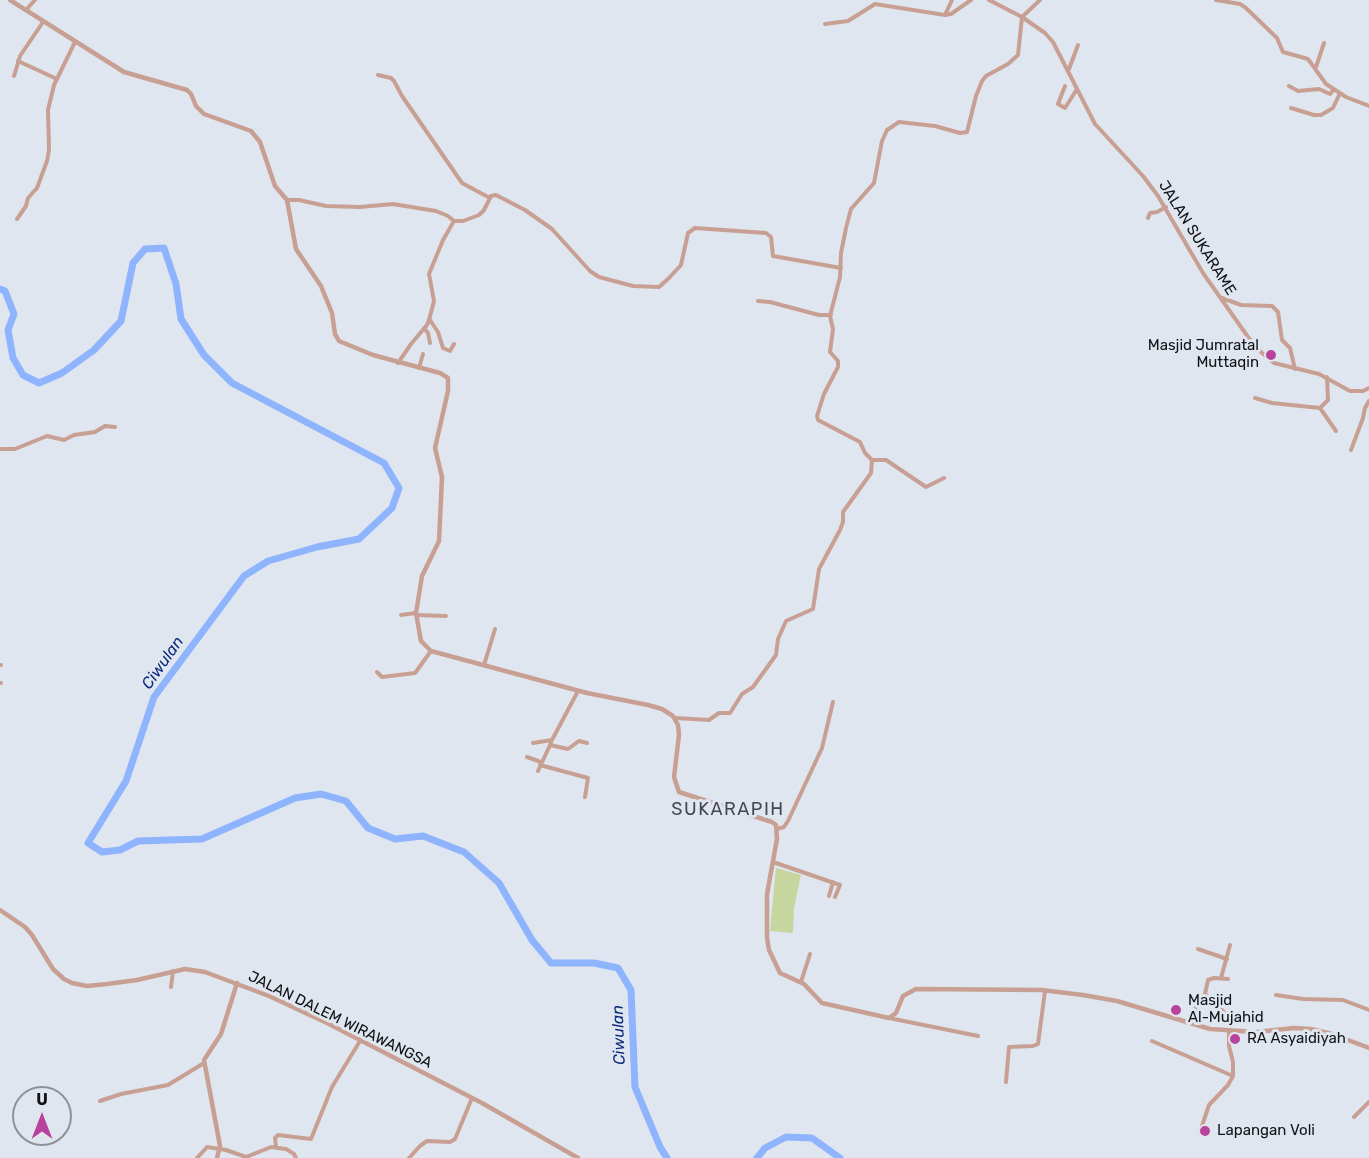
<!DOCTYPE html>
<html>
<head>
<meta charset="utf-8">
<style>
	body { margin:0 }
	#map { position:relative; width:1369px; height:1158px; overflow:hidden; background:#e0e6ef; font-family:Rubik,sans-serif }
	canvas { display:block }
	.north { position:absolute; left:12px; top:1086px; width:60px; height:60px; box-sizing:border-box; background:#e0e6ef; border:2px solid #8d9198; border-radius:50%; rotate:0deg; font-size:16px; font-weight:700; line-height:24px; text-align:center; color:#101215 }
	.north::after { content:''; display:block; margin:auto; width:21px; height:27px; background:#b7439c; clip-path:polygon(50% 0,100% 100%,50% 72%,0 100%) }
</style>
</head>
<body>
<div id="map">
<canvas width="1369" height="1158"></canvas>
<div class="north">U</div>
</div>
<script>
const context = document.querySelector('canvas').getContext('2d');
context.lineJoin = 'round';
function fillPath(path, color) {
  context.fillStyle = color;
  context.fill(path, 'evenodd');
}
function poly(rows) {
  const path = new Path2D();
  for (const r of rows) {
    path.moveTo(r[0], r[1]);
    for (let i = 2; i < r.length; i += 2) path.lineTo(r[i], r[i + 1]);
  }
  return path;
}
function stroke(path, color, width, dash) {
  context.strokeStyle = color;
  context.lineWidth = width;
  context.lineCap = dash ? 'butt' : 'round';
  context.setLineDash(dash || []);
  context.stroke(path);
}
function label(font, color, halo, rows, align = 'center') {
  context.font = font + ' Rubik,sans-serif';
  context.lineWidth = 6;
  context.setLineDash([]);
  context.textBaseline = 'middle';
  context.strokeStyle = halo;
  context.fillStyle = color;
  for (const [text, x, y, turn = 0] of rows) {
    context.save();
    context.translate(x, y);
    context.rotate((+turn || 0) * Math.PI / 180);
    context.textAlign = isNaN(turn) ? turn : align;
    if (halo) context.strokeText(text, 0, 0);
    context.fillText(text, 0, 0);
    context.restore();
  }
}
fillPath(poly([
	[776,868,801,875,794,908,793,933,770,931]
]), '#c7d69f');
stroke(poly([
	[0,289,5,291,14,314,8,330,13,358,23,375,39,383,62,373,94,350,121,321,133,263,145,249,164,248,176,284,181,319,204,355,232,383,384,463,399,488,392,508,359,539,317,547,268,561,244,576,154,697,126,781,88,843,102,852,120,850,138,841,202,839,295,798,321,794,346,801,368,828,395,839,423,836,464,852,499,883,532,940,551,963,594,963,618,968,631,990,635,1087,660,1147,667,1158],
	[757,1158,765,1148,786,1137,812,1138,840,1158]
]), '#8fb4fe', 7);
stroke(poly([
	[989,0,1022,17,1045,33,1053,42,1095,124,1143,176,1158,196,1203,273,1248,337,1261,352,1274,363,1319,374,1350,391,1363,391,1369,388],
	[1216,0,1240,4,1246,8,1277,38,1283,52,1308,59,1326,84,1346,97,1369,106],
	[26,10,35,0],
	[945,15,952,0],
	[825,24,848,21,875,4,945,15,951,14,971,0],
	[18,61,57,79],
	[1316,67,1324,43],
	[1069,69,1078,45],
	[378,75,391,78,394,81,402,96,462,183,490,198],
	[14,76,20,56,43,22],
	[1065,86,1058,104,1065,108,1077,89],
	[1289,86,1298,91,1319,89,1330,94,1334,89],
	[1291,108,1314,115,1321,115,1333,108,1340,93],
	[287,200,299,200,326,206,360,207,393,204,436,211,448,216,454,221,463,221,479,215,484,210,491,196,496,195,525,210,552,229,590,271,599,277,633,286,659,287,669,278,681,265,688,233,695,228,766,233,771,237,773,256,841,268],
	[1148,218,1150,213,1157,212,1166,207],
	[17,219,26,206,28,198,37,188,47,161,49,150,48,110,54,85,75,42],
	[1222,298,1241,305,1272,306,1278,312,1282,340,1290,348,1295,369],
	[758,301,770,302,819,315,831,315],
	[430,320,438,332,443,348,450,351,454,344],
	[424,328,428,333,430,343],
	[398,363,411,344,427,325,429,320,434,301,429,274,443,240,454,221],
	[419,368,423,354],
	[1255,398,1272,403,1320,408,1328,400,1327,377],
	[1320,408,1336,431],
	[0,449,15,449,47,436,64,440,74,435,95,432,105,426,115,427],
	[1351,450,1363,418,1365,408,1369,401],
	[872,460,886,460,926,487,944,478],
	[401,615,416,613],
	[416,615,446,616],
	[0,665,1,665],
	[484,665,495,629],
	[377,672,382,677,415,673,431,651],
	[0,683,1,683],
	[675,718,709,720,719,713,730,713,742,694,753,687,776,655,778,639,786,621,813,609,819,569,840,530,843,522,843,512,871,473,872,460,865,453,860,442,818,420,817,416,824,394,838,367,838,361,830,352,833,329,830,316,840,277,841,253,846,228,851,209,874,183,882,141,887,130,899,122,935,126,960,133,967,132,976,96,982,81,986,76,1008,64,1018,55,1022,17,1040,0],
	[533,743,552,740,578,691],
	[550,745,568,749,579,741,587,743],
	[527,757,541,762],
	[540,765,588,778,585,797],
	[538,771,551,743],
	[777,829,784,827,788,821,822,748,833,702],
	[773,862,840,885,835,897],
	[829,896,833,882],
	[1198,949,1227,959],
	[1221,978,1230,945],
	[801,982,810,954],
	[171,987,173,971],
	[1205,994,1228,1016],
	[1276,995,1303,999,1343,1000,1369,1010],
	[889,1018,978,1036],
	[1187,1021,1205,994,1208,980,1214,978,1228,979],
	[1152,1041,1233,1076],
	[1006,1082,1009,1047,1033,1046,1038,1044,1045,991],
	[100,1101,121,1094,168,1085,204,1063],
	[1354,1117,1369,1102],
	[1200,1132,1209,1105,1228,1085,1233,1076,1233,1062,1229,1046,1229,1031],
	[276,1147,275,1138,278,1135,311,1139,332,1087,360,1041],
	[197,1158,207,1147,226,1150,246,1157,271,1147,286,1149,294,1154,296,1158],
	[409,1158,420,1146,427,1141,450,1142,455,1139,472,1098]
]), '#c8a093', 4);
stroke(poly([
	[10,0,124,72,187,90,191,94,196,106,204,114,251,131,260,142,275,186,287,200,296,249,321,286,332,313,335,334,339,341,373,355,440,373,448,378,448,391,435,448,442,477,439,541,422,576,416,613,421,641,431,651,587,693,648,705,662,709,673,716,678,725,679,735,674,777,679,792,772,822,776,825,777,839,767,894,767,938,769,950,780,973,804,984,822,1003,889,1018,896,1013,903,996,916,989,1042,990,1083,995,1117,1001,1210,1029,1256,1032,1294,1028,1311,1029,1332,1034,1369,1048],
	[0,910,25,927,32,935,53,969,64,979,72,983,87,986,107,984,137,980,185,969,205,972,269,996,327,1023,482,1103,578,1158],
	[217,1158,220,1146,204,1060,221,1034,237,983]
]), '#c8a093', 4.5);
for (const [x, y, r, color] of [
	[1271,355,6,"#b7439c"],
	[1176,1010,6,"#b7439c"],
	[1235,1039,6,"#b7439c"],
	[1205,1131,6,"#b7439c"]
]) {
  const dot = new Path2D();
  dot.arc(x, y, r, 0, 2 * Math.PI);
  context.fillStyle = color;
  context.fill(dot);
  stroke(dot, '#e0e6ef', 2);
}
label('15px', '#101215', '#e0e6ef', [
	["JALAN SUKARAME",1197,238,58],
	["JALAN DALEM WIRAWANGSA",340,1020,26]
]);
label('15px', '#101215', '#e0e6ef', [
	["Masjid Jumratal",1259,346,"right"],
	["Muttaqin",1259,363,"right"],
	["Masjid",1188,1001],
	["Al-Mujahid",1188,1018],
	["RA Asyaidiyah",1247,1039],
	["Lapangan Voli",1217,1131]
], 'left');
label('italic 16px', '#0c2c7e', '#e0e6ef', [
	["Ciwulan",163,663,-55],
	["Ciwulan",619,1035,-92]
]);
context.letterSpacing = '1.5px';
label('18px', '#434850', '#e0e6ef', [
	["SUKARAPIH",728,810]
]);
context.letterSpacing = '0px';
</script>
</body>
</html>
